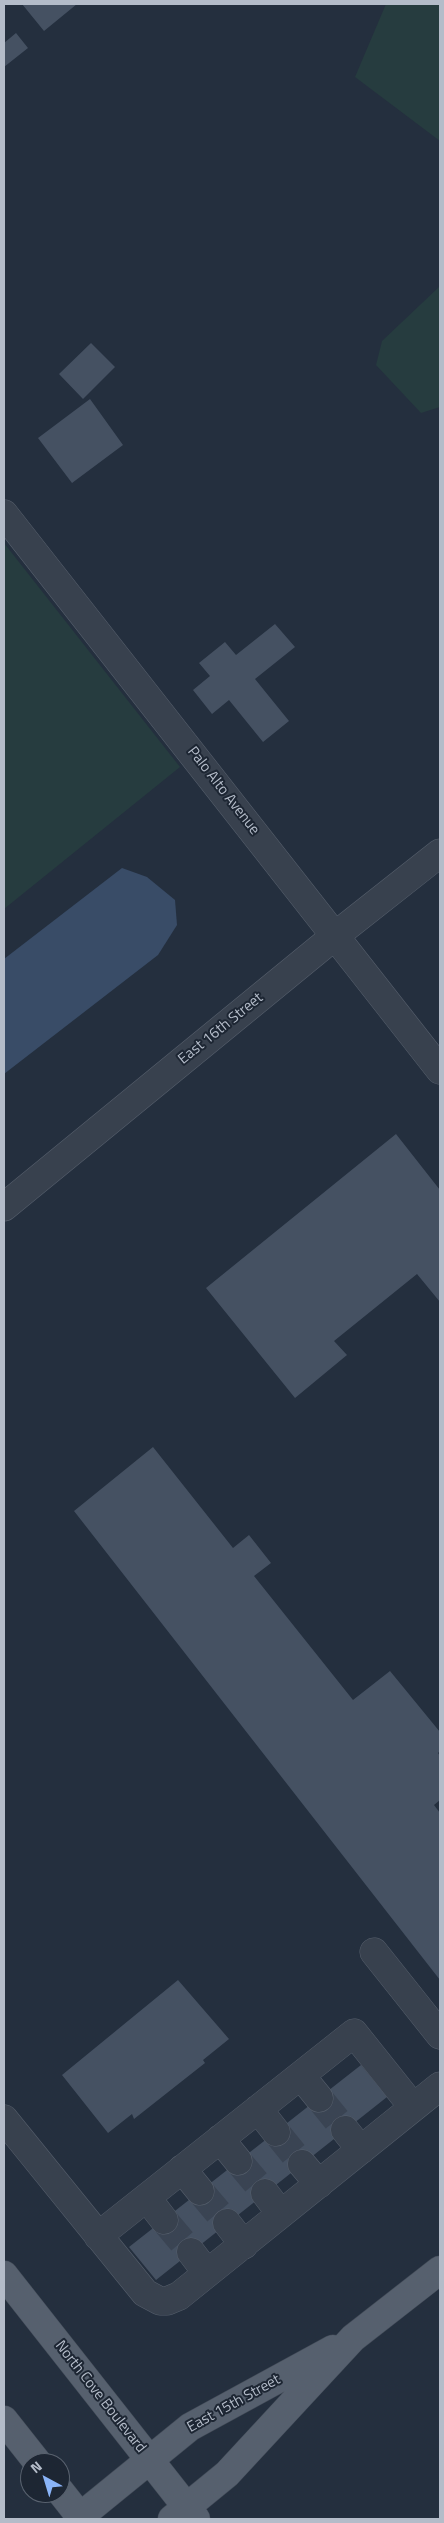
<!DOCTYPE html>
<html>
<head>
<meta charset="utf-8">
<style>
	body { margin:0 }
	#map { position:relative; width:444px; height:2523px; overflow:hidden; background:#242f3e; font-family:"Titillium Web",sans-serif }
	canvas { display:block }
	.frame { position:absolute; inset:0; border:5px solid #b4bcc9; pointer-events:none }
	.north { position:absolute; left:20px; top:2453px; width:50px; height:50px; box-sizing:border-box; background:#1d2633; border:1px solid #59626f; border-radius:50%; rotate:321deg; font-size:14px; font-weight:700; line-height:20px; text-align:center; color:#b4bcc9 }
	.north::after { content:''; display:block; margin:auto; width:18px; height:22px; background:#8ab4f8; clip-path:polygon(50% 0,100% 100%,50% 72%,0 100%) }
</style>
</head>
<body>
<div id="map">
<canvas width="444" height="2523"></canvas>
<div class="frame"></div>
<div class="north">N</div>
</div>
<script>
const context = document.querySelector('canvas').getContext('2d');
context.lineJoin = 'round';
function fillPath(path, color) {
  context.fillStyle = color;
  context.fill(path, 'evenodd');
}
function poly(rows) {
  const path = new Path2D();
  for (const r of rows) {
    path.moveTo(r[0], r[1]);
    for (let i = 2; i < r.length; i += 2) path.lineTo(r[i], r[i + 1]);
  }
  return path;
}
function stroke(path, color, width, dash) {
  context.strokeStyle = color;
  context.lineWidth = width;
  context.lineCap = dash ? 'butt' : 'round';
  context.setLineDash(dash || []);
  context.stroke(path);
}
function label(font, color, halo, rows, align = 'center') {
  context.font = font + ' "Titillium Web",sans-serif';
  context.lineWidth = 4;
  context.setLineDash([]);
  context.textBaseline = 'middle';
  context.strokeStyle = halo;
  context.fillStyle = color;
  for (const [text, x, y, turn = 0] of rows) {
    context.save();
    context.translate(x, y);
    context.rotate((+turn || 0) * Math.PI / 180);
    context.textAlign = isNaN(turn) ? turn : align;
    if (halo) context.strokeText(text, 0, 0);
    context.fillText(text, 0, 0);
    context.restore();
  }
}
fillPath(poly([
	[386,4,440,4,440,141,355,77],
	[440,286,440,407,421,413,376,365,382,341],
	[4,543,180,767,4,909]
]), '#263c3f');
fillPath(poly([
	[122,868,147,877,175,900,177,925,158,955,4,1074,4,959]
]), '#394c67');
fillPath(poly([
	[22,4,77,4,44,31],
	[16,33,28,48,4,67,4,43],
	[91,343,115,367,83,399,59,374],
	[90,399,123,445,72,483,38,438],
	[275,624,295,647,255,679,289,721,263,742,229,700,212,714,193,690,210,676,199,663,225,642,236,655],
	[396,1134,440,1190,440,1302,417,1274,334,1341,347,1355,295,1398,206,1288],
	[153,1447,233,1548,249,1535,271,1563,254,1576,353,1700,390,1671,440,1732,440,1751,438,1753,440,1756,440,1800,434,1805,440,1813,440,1980,74,1511],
	[178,1980,229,2039,203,2060,205,2063,134,2119,132,2114,108,2133,62,2075],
	[361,2065,387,2097,156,2280,129,2247]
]), '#455162');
stroke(poly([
	[319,2098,345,2130],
	[276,2132,302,2164],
	[238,2161,265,2193],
	[200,2191,227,2223],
	[164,2220,191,2252]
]), '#3a4453', 28, [28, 14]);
const minor = poly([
	[4,514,440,1070],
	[4,1207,336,935,440,853],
	[374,1952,440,2035],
	[301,2076,319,2098],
	[258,2109,276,2132],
	[4,2119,145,2293,160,2301,167,2301,179,2296,440,2086],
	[345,2130,361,2150],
	[220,2139,238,2161],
	[302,2164,319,2184],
	[182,2169,200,2191],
	[265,2193,281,2214],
	[147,2198,164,2220],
	[227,2223,244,2245],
	[98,2236,354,2033,413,2107],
	[191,2252,207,2273]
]);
const major = poly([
	[4,2275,196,2519],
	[4,2420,38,2463],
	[60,2491,82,2519],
	[77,2519,190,2427,333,2349],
	[172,2519,227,2474,353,2338,440,2270]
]);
stroke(minor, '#565f6c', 29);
stroke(major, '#414a57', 29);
stroke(minor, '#38414e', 28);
stroke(major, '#56606e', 28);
label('15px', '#b4bcc9', '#1d2633', [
	["Palo Alto Avenue",223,791,52],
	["East 16th Street",221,1029,-39],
	["North Cove Boulevard",100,2397,52],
	["East 15th Street",234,2404,-29]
]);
</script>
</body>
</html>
